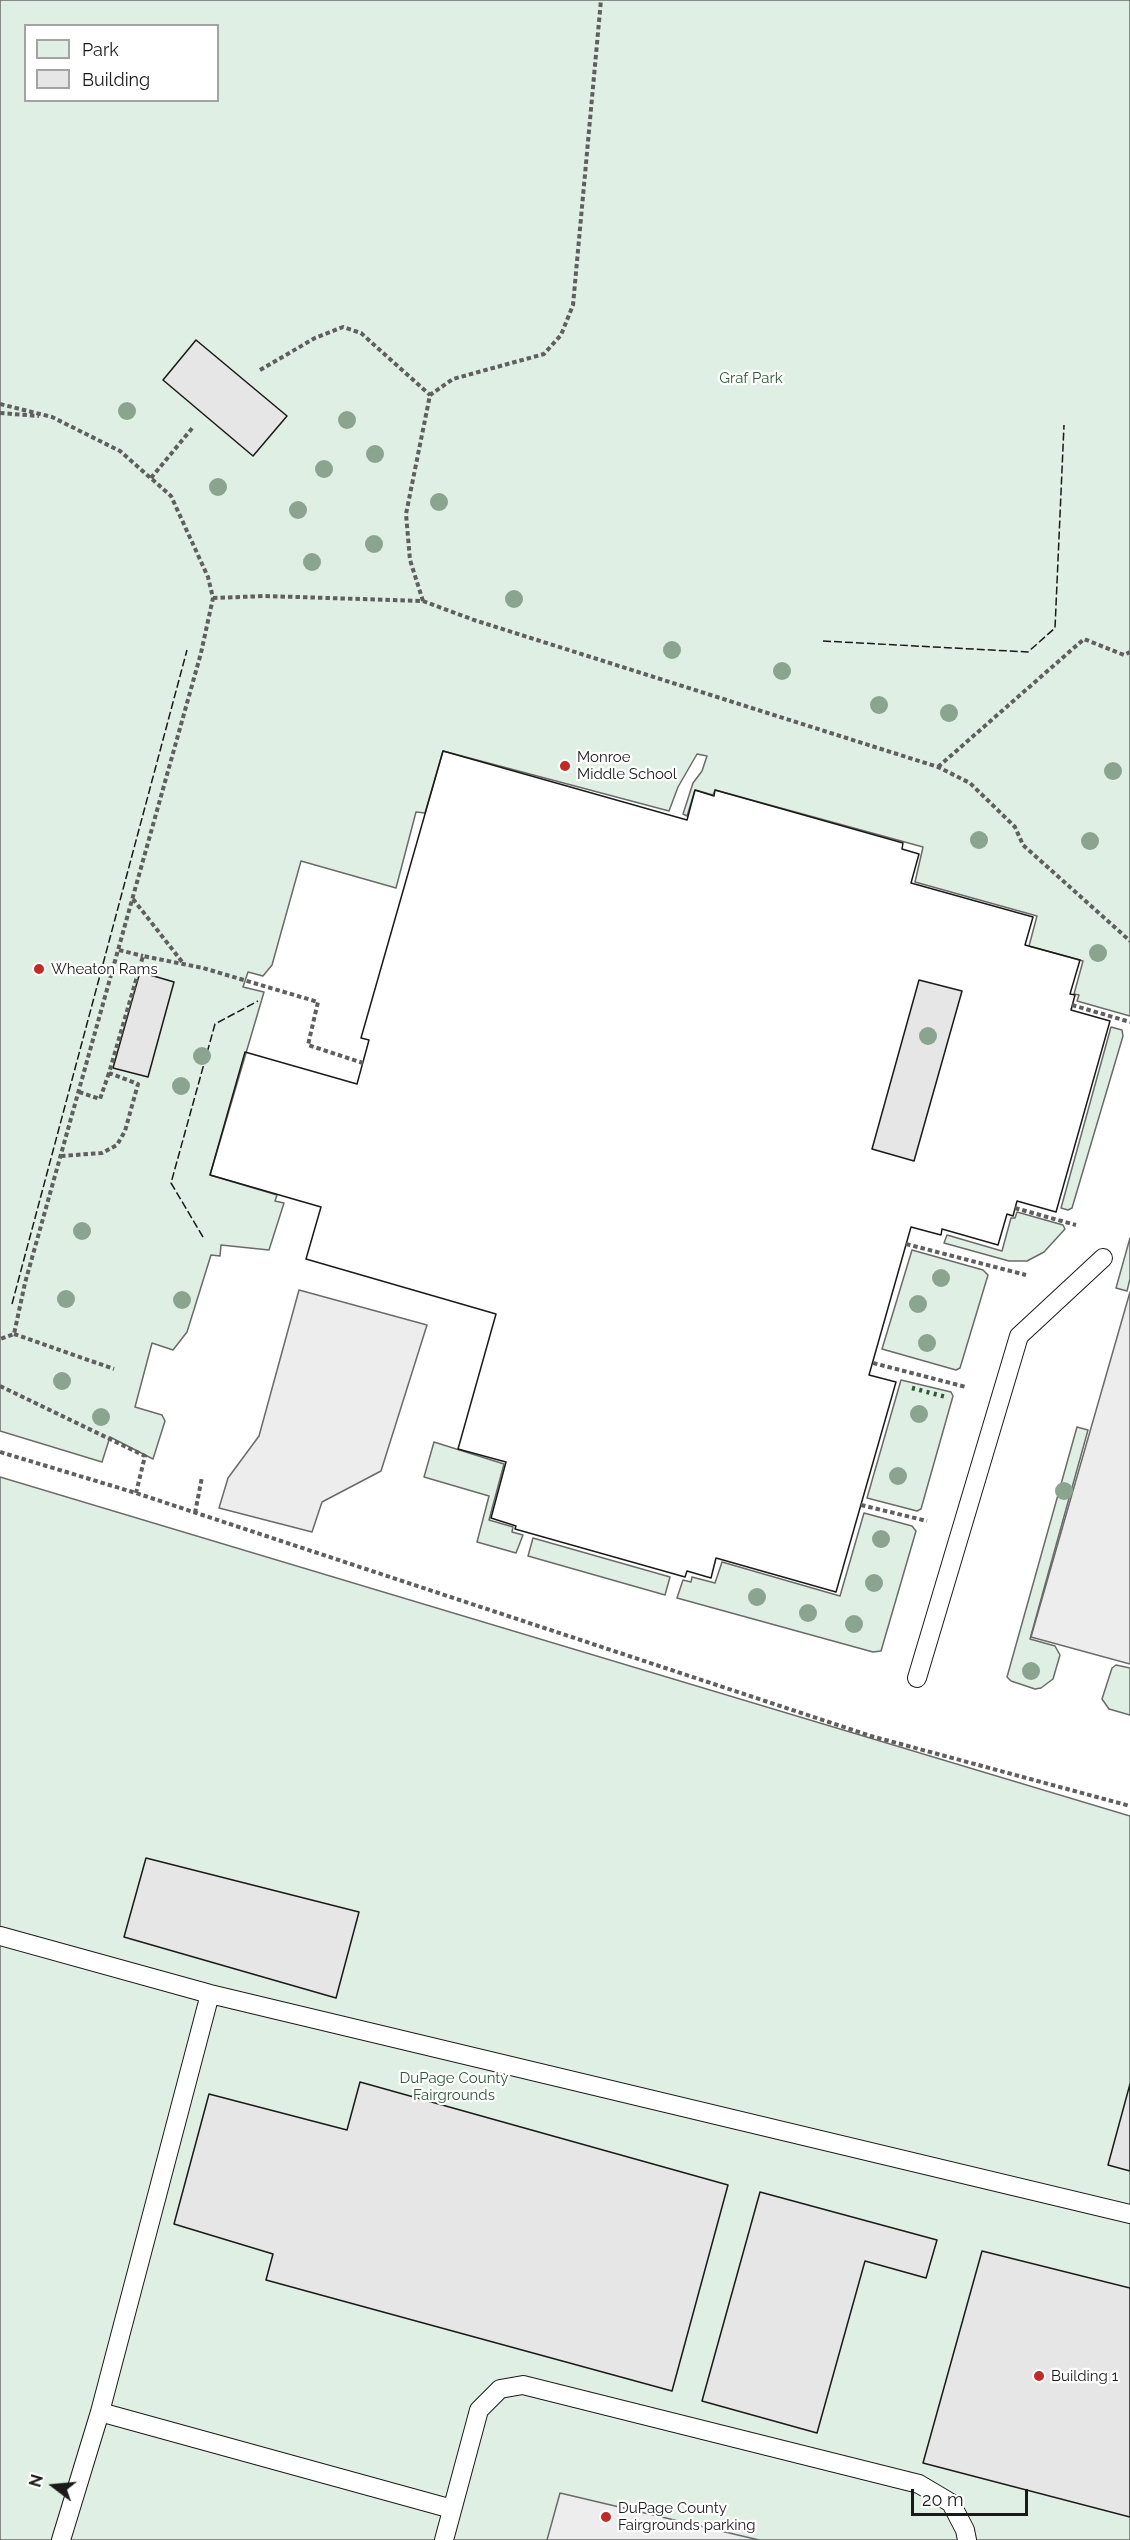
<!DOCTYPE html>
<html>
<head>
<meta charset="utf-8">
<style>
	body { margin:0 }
	#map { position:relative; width:1130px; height:2540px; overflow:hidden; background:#fff; font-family:Raleway,sans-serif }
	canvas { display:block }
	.legend { position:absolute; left:24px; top:24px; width:195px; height:78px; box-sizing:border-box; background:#fff; border:2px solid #a3a3a3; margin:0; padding:8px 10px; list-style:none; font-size:18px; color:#1a1a1a }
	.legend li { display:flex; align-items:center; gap:12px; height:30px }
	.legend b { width:30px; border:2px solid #a3a3a3 }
	.north { position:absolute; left:24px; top:2456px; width:60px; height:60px; -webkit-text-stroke:4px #fff; paint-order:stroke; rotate:286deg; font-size:16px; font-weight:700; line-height:24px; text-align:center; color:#1a1a1a }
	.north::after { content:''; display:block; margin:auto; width:21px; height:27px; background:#1a1a1a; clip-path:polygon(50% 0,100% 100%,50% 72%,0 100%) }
	.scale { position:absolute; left:911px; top:2489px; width:117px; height:27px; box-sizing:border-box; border:3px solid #1a1a1a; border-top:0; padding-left:8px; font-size:18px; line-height:21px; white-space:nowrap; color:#1a1a1a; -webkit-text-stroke:4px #fff; paint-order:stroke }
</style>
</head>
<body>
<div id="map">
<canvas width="1130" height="2540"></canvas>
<ul class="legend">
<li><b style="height:16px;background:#e0efe3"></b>Park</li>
<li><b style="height:16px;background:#e6e6e6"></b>Building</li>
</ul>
<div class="north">N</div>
<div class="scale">20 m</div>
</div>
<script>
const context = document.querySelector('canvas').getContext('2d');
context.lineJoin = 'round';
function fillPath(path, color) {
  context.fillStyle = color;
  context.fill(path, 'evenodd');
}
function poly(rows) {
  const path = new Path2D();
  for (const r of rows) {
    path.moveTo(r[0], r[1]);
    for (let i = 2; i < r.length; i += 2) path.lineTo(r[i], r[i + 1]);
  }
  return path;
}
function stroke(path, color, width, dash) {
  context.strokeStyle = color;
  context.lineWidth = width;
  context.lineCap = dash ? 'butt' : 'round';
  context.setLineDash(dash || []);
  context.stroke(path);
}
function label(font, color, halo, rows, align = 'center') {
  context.font = font + ' Raleway,sans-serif';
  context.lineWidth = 4.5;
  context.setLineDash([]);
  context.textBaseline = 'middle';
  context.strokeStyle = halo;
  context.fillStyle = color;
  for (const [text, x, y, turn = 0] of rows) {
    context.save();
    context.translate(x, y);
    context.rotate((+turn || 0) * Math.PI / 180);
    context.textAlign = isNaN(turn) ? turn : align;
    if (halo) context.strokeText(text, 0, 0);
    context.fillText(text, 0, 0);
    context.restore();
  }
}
const green = poly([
	[0,0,1130,0,1130,1016,1077,1001,1079,995,1074,994,1083,961,1029,946,1037,916,915,882,923,847,715,790,713,795,695,790,687,816,683,814,693,783,702,771,707,756,697,754,678,787,669,811,443,751,425,813,416,812,396,888,301,861,272,965,263,976,248,972,243,987,264,992,210,1175,277,1195,275,1201,284,1203,269,1250,221,1245,220,1256,211,1255,187,1332,173,1350,152,1343,135,1407,162,1415,165,1421,153,1459,110,1437,102,1462,0,1431,0,0],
	[26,26,218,26,218,100,26,100,26,26],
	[1111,1027,1122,1030,1123,1036,1072,1208,1068,1210,1061,1208,1111,1027],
	[1017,1212,1063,1225,1065,1229,1044,1252,1027,1261,1009,1261,944,1243,947,1235,1002,1251,1011,1218,1015,1218,1017,1212],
	[1130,1238,1130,1279,1127,1291,1116,1288,1130,1238],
	[912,1250,983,1270,988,1275,960,1368,956,1370,882,1349,912,1250],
	[901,1380,951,1392,953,1396,921,1509,917,1511,867,1498,901,1380],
	[1077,1427,1088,1430,1030,1639,1055,1646,1060,1655,1053,1679,1041,1688,1035,1689,1011,1681,1007,1677,1077,1427],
	[434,1442,504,1464,489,1520,513,1527,512,1532,523,1535,516,1553,477,1542,489,1496,424,1477,434,1442],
	[0,1477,1130,1816,1130,2540,0,2540,0,1477],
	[864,1513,912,1526,916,1531,881,1651,873,1652,677,1598,683,1580,691,1582,692,1577,715,1583,722,1562,840,1596,864,1513],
	[533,1538,670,1577,665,1595,528,1556,533,1538],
	[1116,1665,1130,1668,1130,1715,1109,1709,1102,1699,1112,1668,1116,1665]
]);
fillPath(green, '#e0efe3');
stroke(green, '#6a6a6a', 1.5);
const parking = poly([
	[299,1290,427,1325,381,1471,322,1502,312,1532,219,1508,228,1478,259,1436,299,1290],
	[1130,1292,1130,1664,1031,1637,1130,1292],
	[560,2493,759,2540,547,2540,560,2493]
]);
fillPath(parking, '#ededed');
stroke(parking, '#6a6a6a', 1.5);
const building = poly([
	[196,340,287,416,253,456,163,380,196,340],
	[443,751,687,820,695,790,714,796,715,790,903,843,902,849,919,854,911,883,1033,917,1025,945,1080,960,1070,994,1075,995,1071,1010,1110,1021,1056,1212,1017,1201,1013,1216,1007,1214,998,1245,942,1229,941,1235,911,1227,869,1375,896,1382,836,1592,716,1558,711,1578,687,1571,685,1577,515,1529,516,1526,491,1518,506,1462,458,1449,496,1314,306,1259,321,1207,210,1175,245,1052,357,1084,369,1040,361,1038,443,751],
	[919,980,962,991,914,1161,872,1149,919,980],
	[443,751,687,820,695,790,714,796,715,790,903,843,902,849,919,854,911,883,1033,917,1025,945,1080,960,1070,994,1075,995,1071,1010,1110,1021,1056,1212,1017,1201,1013,1216,1007,1214,998,1245,942,1229,941,1235,911,1227,869,1375,896,1382,836,1592,716,1558,711,1578,687,1571,685,1577,515,1529,516,1526,491,1518,506,1462,458,1449,496,1314,306,1259,321,1207,210,1175,245,1052,357,1084,369,1040,361,1038,443,751],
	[140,972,174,982,148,1077,113,1068,140,972],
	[146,1858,359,1912,336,1998,124,1937,146,1858],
	[360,2082,728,2185,672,2391,266,2280,273,2254,174,2224,209,2094,347,2130,360,2082],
	[1130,2084,1130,2171,1108,2165,1130,2084],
	[760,2192,937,2240,926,2278,865,2261,817,2433,702,2401,760,2192],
	[982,2251,1130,2288,1130,2517,923,2463,982,2251]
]);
fillPath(building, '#e6e6e6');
stroke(building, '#1a1a1a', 1.5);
const lane = poly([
	[917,1678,1019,1336,1103,1258],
	[0,1936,210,1994,1130,2214],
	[100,2412,452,2509],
	[61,2540,100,2412,210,1994],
	[444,2540,479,2410,500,2389,523,2385,919,2484,951,2503,965,2530,967,2540]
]);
stroke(lane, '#1a1a1a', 20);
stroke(poly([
	[260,370,315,338,343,327,361,333,430,395],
	[0,404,52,417,120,451,171,496,208,577,213,598,201,653,25,1283,14,1334,0,1339],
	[0,413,39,416],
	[151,478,194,426],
	[213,598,265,596,423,601,474,620,938,767,970,783,1015,827,1023,845,1130,941],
	[423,601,410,560,406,514,430,395,453,379,544,354,561,335,573,305,601,0],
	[938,767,1084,639,1124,655,1130,652],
	[133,899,183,963],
	[119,950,143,956],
	[1072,1005,1130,1022],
	[79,1092,100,1099,109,1073],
	[61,1156,102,1153,117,1145,125,1131,138,1084,109,1073,143,956,203,968,318,1002,308,1045,363,1063],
	[1015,1208,1076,1225],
	[906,1244,1026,1275],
	[14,1334,114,1369],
	[873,1363,966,1387],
	[0,1386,145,1456,136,1493],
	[0,1452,136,1493,871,1736,1130,1806],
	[861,1505,927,1521],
	[195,1513,202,1477]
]), '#5f5f5f', 4, [4.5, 3]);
stroke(lane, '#fff', 18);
stroke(poly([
	[912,1388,946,1397]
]), '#2b5a34', 4.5, [3, 4.5]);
stroke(poly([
	[823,641,1028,652,1055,628,1064,425],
	[203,1237,171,1183,215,1024,258,1001],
	[12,1304,187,650]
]), '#1a1a1a', 1.5, [8, 3]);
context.fillStyle = '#8aa48f';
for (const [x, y] of [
	[127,411],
	[347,420],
	[375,454],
	[324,469],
	[218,487],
	[439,502],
	[298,510],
	[374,544],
	[312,562],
	[514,599],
	[672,650],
	[782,671],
	[879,705],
	[949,713],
	[1113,771],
	[979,840],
	[1090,841],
	[1098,953],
	[928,1036],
	[202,1056],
	[181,1086],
	[82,1231],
	[941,1278],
	[66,1299],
	[182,1300],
	[918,1304],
	[927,1343],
	[62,1381],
	[919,1414],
	[101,1417],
	[898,1476],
	[1064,1491],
	[881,1539],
	[874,1583],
	[757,1597],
	[808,1613],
	[854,1624],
	[1031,1671]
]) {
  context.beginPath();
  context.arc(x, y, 9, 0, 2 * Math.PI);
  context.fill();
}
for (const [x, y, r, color] of [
	[565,766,6,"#c62828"],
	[39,969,6,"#c62828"],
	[1039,2376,6,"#c62828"],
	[606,2517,6,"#c62828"]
]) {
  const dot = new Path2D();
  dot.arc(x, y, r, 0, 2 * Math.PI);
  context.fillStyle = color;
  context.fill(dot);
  stroke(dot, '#fff', 2);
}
label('15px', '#2b5a34', '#fff', [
	["Graf Park",751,378],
	["DuPage County",454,2078],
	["Fairgrounds",454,2095]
]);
label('15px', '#1a1a1a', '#fff', [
	["Monroe",577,757],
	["Middle School",577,774],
	["Wheaton Rams",51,969],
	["Building 1",1051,2376],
	["DuPage County",618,2508],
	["Fairgrounds parking",618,2525]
], 'left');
</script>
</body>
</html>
